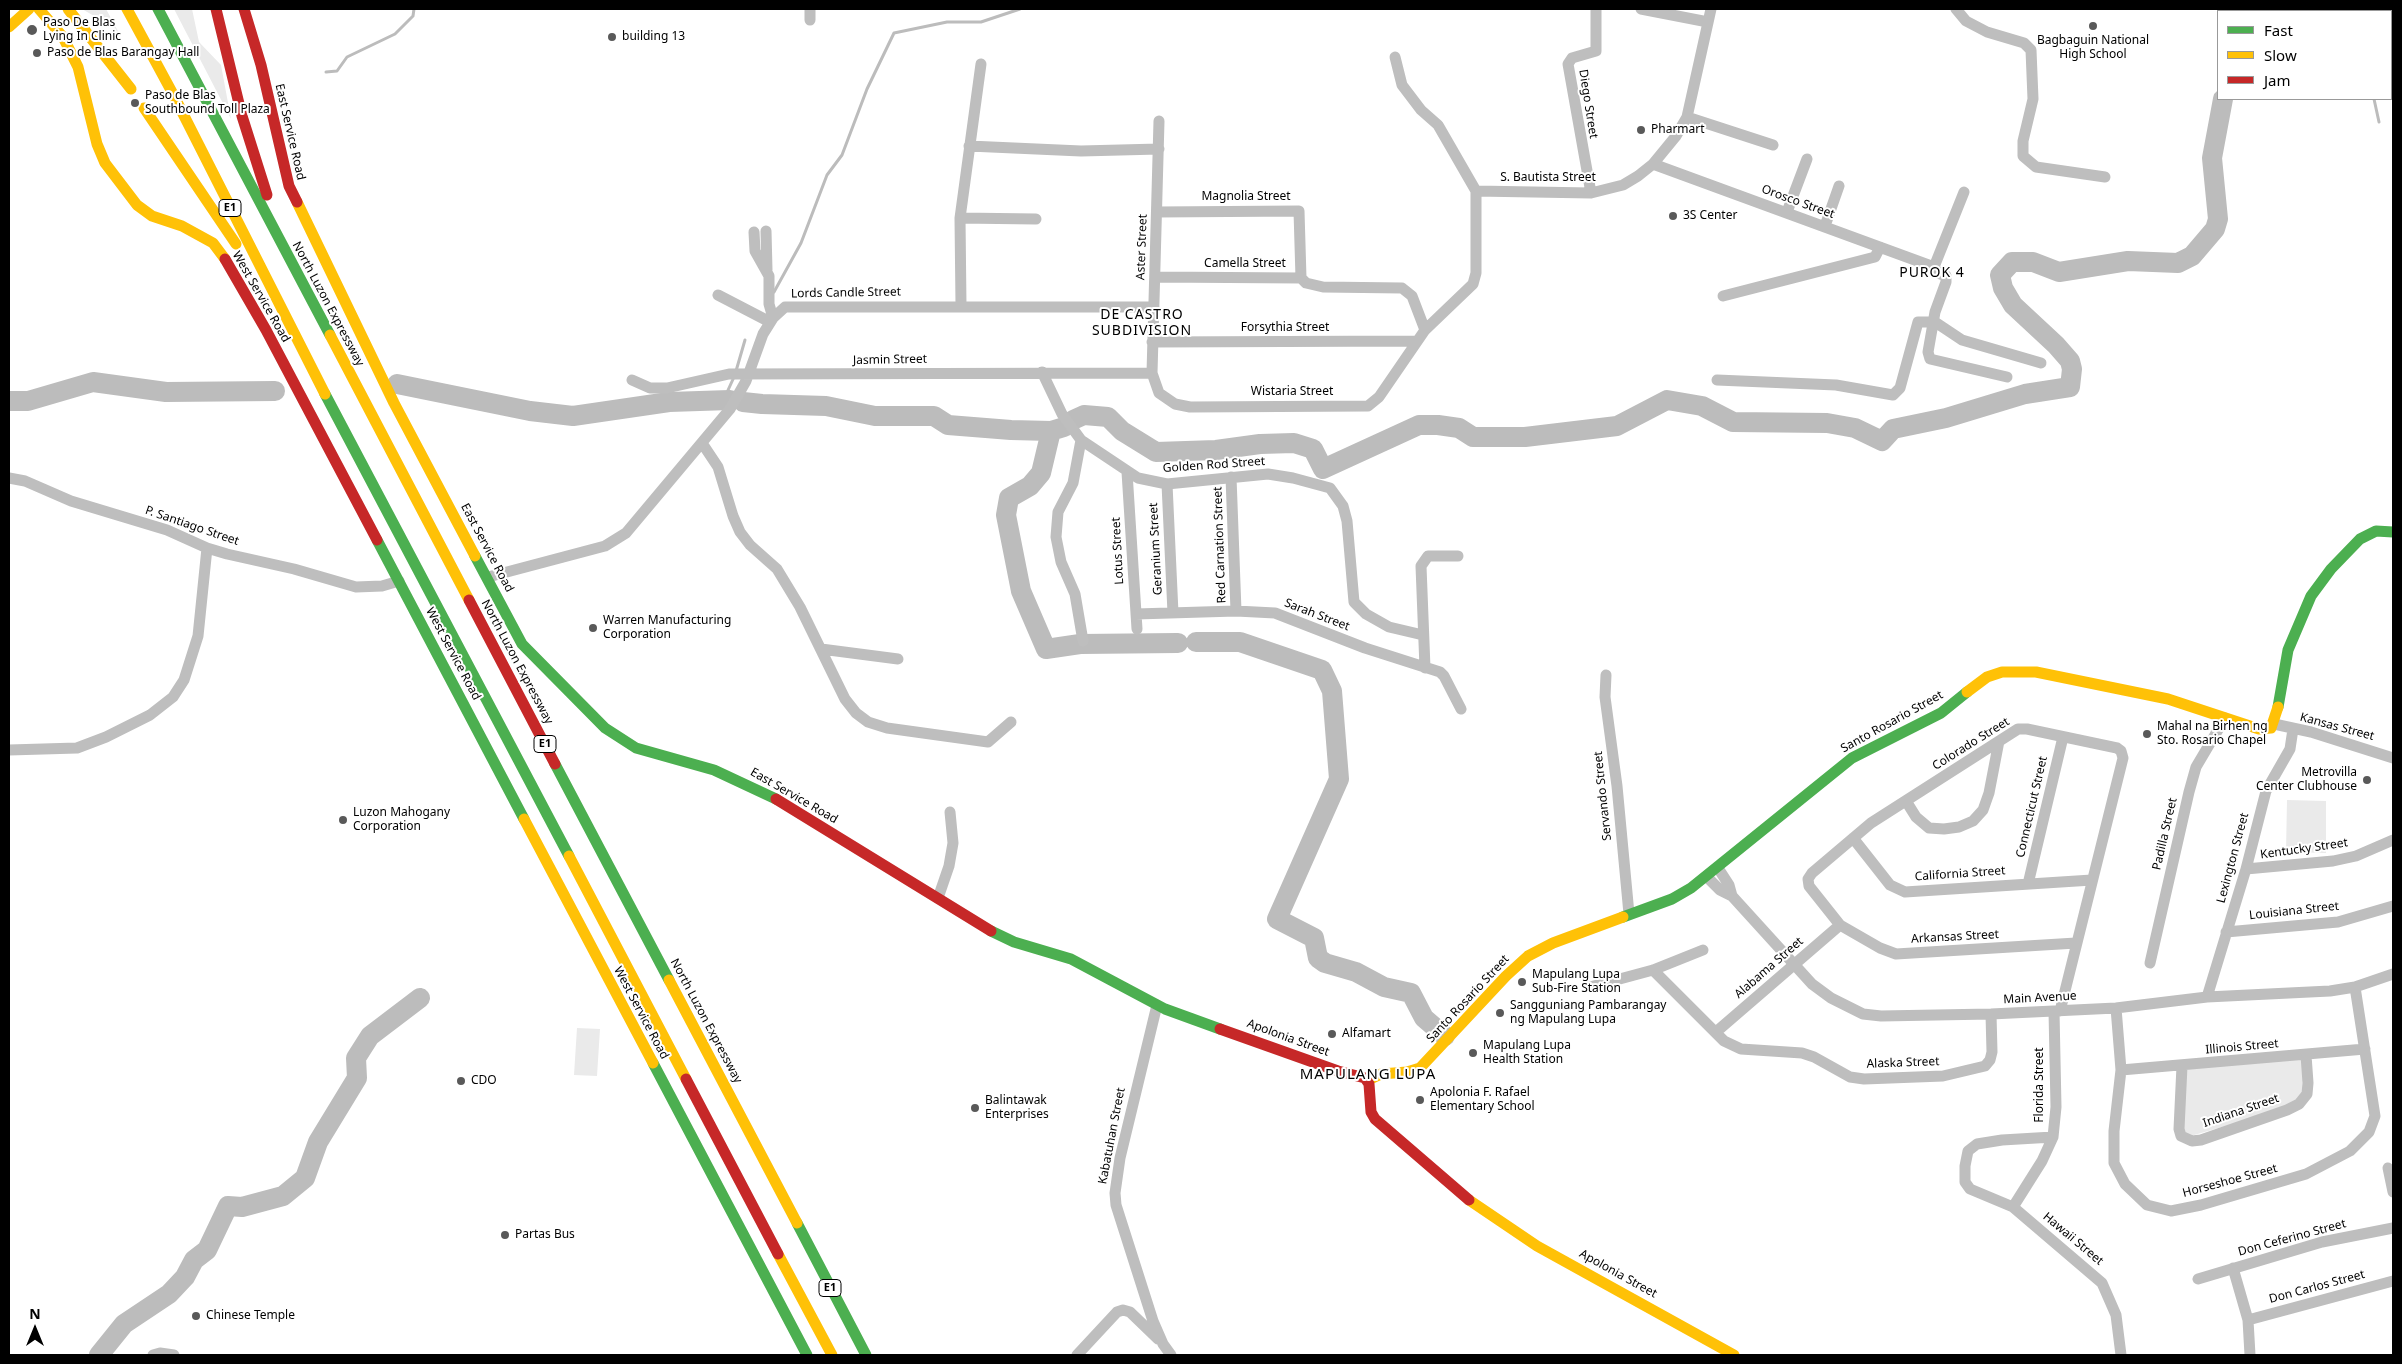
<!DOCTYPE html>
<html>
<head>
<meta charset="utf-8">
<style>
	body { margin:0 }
	#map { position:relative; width:2402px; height:1364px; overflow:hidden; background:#fff; font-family:"Noto Sans",sans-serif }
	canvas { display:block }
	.frame { position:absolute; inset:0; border:10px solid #000; pointer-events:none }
	.legend { position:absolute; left:2217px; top:10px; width:175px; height:90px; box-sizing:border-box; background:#fff; border:1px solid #999; margin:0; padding:6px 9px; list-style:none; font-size:15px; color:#000 }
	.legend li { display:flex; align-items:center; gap:10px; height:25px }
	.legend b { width:25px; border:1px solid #999 }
	.north { position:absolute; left:10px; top:1304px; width:50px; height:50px; -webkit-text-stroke:4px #fff; paint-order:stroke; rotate:0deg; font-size:14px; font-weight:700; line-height:20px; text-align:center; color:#000 }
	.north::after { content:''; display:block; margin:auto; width:18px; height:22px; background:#000; clip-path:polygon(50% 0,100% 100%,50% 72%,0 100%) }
</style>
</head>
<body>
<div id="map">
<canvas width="2402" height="1364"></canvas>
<div class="frame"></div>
<ul class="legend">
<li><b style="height:6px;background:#4caf50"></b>Fast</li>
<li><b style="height:6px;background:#ffc107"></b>Slow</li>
<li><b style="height:6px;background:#c62828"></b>Jam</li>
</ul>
<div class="north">N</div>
</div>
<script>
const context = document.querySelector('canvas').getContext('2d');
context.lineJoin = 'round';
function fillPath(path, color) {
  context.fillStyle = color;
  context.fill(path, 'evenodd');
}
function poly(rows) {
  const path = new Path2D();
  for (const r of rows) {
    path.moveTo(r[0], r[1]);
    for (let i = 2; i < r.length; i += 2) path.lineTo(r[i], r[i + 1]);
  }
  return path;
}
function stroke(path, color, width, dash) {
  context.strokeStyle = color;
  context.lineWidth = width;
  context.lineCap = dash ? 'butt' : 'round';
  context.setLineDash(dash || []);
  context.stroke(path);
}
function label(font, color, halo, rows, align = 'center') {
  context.font = font + ' "Noto Sans",sans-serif';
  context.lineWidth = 4;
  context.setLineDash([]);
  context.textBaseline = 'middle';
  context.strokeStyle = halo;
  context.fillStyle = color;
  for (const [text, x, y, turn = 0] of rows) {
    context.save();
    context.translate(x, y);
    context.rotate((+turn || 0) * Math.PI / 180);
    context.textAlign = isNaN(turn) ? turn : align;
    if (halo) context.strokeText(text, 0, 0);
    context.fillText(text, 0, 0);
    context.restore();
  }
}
fillPath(poly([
	[82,9,106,9,119,33,108,24],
	[174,9,192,9,199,42,221,65,231,119],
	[2287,800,2326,801,2326,853,2286,852],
	[577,1028,600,1029,597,1076,574,1075],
	[2304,1057,2302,1096,2286,1109,2187,1137,2181,1129,2184,1068]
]), '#eaeaea');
stroke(poly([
	[2357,9,2359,11],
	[326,72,337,71,347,57,395,34,413,16,414,9],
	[2374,99,2379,122],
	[774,292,801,243,827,175,842,155,867,89,894,33,947,22,981,22,1020,9],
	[736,371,745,340],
	[724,399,734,377]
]), '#bcbcbc', 3);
stroke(poly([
	[2246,11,2247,9],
	[397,384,530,411,573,416,669,402,730,400],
	[9,401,28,401,93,382,166,392,275,391],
	[743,402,762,404,826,406,875,416,934,416,948,425,1011,430,1051,431,1064,427],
	[1073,420,1084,415,1108,417,1122,431,1156,452,1216,450,1260,444,1294,443,1313,449,1323,469,1419,425,1438,425,1459,428,1473,437,1525,437,1617,426,1667,400,1702,406,1733,422,1827,423,1855,428,1882,441,1893,429,1946,418,2025,394,2070,387,2072,369,2070,361,2056,345,2013,305,2003,288,2000,275,2012,262,2033,262,2059,272,2128,261,2178,263,2192,256,2215,229,2218,219,2212,158,2223,99],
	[1051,431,1041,473,1030,486,1009,498,1006,515,1021,591,1046,649,1080,644,1178,643],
	[1196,642,1240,642,1322,670,1332,691,1339,779,1277,919,1314,938,1318,958,1325,963,1356,972,1384,987,1411,993,1424,1018,1445,1036],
	[99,1355,124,1324,169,1294,185,1277,194,1260,207,1250,228,1206,242,1207,283,1196,305,1178,318,1142,357,1078,356,1058,370,1036,420,998]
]), '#bcbcbc', 20);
stroke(poly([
	[810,9,810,20],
	[1641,9,1708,22],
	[1956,9,1966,21,1987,32,2024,43,2031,50,2033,99,2023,141,2023,156,2036,167,2105,177],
	[2255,11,2256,9],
	[1687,117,1773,145],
	[1159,121,1152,373,1159,393,1175,404,1190,407,1368,406,1379,397,1425,330,1473,284,1476,273,1476,191,1438,125,1421,110,1402,85,1395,57],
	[969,146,1081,151,1159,149],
	[1653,164,1934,267],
	[1476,191,1591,193,1623,185,1638,176,1653,164,1676,136,1687,117,1711,9],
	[1591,193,1568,64,1572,58,1596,51,1596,9],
	[1157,212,1299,211,1301,278],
	[1787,212,1807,159],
	[960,218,1036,219],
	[1825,226,1839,186],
	[766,231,767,270],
	[754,232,755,251,769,276,769,304,773,318],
	[1934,267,1938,273,1946,276,1946,282,1935,312,1928,352,1930,359,2007,377],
	[1934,267,1964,192],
	[1155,277,1301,278,1306,283,1323,287,1402,288,1412,296,1425,330],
	[718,295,770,322],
	[1723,296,1875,257,1880,247],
	[961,305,960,218,981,64],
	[1152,342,1417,341],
	[1042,372,1062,414,1081,440,1138,478,1167,484,1268,474,1293,478,1330,488,1343,506,1347,521,1354,602,1366,614,1389,627,1423,635],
	[632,380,650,388,667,388,729,374,1152,373],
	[1717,380,1836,385,1893,395,1900,388,1918,322,1935,322,1962,340,2041,363],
	[1081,440,1073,483,1058,512,1056,537,1061,562,1075,594,1083,641],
	[702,443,718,467,733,516,740,532,750,545,777,569,800,607,845,699,856,713,868,722,887,728,988,742,1011,722],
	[1127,472,1137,629],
	[1231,477,1236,611],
	[9,478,25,481,71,501,167,530,207,548,227,554,294,569,356,587,382,586,399,581],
	[1167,484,1173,613],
	[488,577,605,546,626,533,730,409,746,381,763,334,773,318,785,307,1154,307],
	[1136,614,1236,611,1275,613,1365,648,1440,672,1444,676,1461,709],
	[821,649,898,659],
	[1425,668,1421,566,1428,556,1458,556],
	[1606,675,1605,697,1617,786,1629,914],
	[2274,724,2311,732,2393,758],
	[9,750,77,748,106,737,150,715,173,697,184,680,198,636,207,548],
	[1906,801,1916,817,1929,828,1944,829,1959,827,1973,821,1983,810,1989,793,1999,741],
	[1853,838,1890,885,1905,892,2092,880],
	[1718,868,1729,885,1732,896,1812,984,1831,998,1863,1014,1881,1016,1991,1014,2116,1008,2207,997,2330,991,2355,987,2393,974],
	[2246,869,2333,861,2356,856,2393,840],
	[1707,877,1720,890,1732,896],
	[2028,884,2063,737],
	[938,898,949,866,953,843,950,812],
	[2226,932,2338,922,2393,906],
	[2150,963,2189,792,2196,767,2225,718],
	[1653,970,1724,1041,1741,1049,1802,1053,1814,1057,1850,1077,1864,1079,1943,1076,1985,1066,1990,1060,1992,1052,1991,1014],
	[1590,987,1653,970,1703,950],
	[2207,997,2246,869,2266,791,2290,749,2293,729],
	[1157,1005,1120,1158,1115,1193,1116,1205,1153,1321,1163,1344,1171,1355],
	[2116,1008,2121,1070,2114,1131,2114,1163,2125,1184,2147,1205,2171,1211,2201,1205,2306,1174,2350,1151,2369,1132,2375,1116,2355,987],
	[2060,1011,2123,758,2121,751,2117,748,2027,729,2018,729,1871,823,1812,873,1808,879,1809,886,1840,925,1880,948,1896,954,2076,943],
	[1716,1032,1840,925],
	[2182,1066,2179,1129,2181,1136,2192,1141,2201,1140,2287,1110,2299,1104,2307,1094,2308,1083,2306,1055],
	[2121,1070,2365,1049],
	[2053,1137,2002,1140,1977,1144,1968,1151,1965,1166,1965,1182,1970,1189,2013,1207,2102,1283,2116,1315,2121,1355],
	[2388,1168,2393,1192],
	[2013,1207,2042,1161,2053,1137,2056,1107,2054,1011],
	[2233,1268,2248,1320,2250,1355],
	[2198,1279,2322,1242,2393,1228],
	[2248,1320,2393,1281],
	[153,1355,160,1353,174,1355],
	[1077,1355,1117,1312,1123,1310,1130,1312,1158,1339]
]), '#bebebe', 11);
stroke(poly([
	[158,9,330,335],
	[325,394,569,856],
	[377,540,524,819],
	[475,556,522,644,605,728,636,748,714,770,776,799],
	[2278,707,2288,650,2311,596,2331,569,2360,539,2376,531,2393,532],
	[555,764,669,980],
	[1623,917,1672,899,1691,888,1852,758,1941,713,1967,692],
	[991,931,1014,942,1071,959,1165,1009,1220,1029],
	[653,1063,807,1355],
	[797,1223,866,1355]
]), '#4caf50', 11);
stroke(poly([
	[39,9,63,37,78,67,97,144,105,163,137,205,152,216,182,226,213,243,225,259],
	[68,9,131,89],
	[127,9,173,94,325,394],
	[9,27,29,9],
	[144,108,236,244],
	[297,202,394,403,475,556],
	[330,335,469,600],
	[1967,692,1987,677,2002,672,2036,672,2168,699,2259,729,2271,728,2278,707],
	[524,819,653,1063],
	[569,856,686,1079],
	[669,980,797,1223],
	[1368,1080,1381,1074,1407,1072,1420,1068,1506,976,1528,956,1553,943,1623,917],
	[1469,1200,1537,1246,1734,1355],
	[778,1254,832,1355]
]), '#ffc107', 11);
stroke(poly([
	[216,9,242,116,267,195],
	[244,9,261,65,289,186,297,202],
	[225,259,266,330,377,540],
	[469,600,555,764],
	[776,799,991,931],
	[1220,1029,1338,1071,1365,1078,1369,1084,1371,1112,1375,1119,1469,1200],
	[686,1079,778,1254]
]), '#c62828', 11);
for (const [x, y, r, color] of [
	[2093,26,5,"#595959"],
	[32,30,6,"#595959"],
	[612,37,5,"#595959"],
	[37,53,5,"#595959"],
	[135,103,5,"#595959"],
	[1641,130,5,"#595959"],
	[1673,216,5,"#595959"],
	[593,628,5,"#595959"],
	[2147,734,5,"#595959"],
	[2367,780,5,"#595959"],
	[343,820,5,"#595959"],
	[1522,982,5,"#595959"],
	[1500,1013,5,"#595959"],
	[1332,1034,5,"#595959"],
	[1473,1053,5,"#595959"],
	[461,1081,5,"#595959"],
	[1420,1100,5,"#595959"],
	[975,1108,5,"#595959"],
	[505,1235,5,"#595959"],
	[196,1316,5,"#595959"]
]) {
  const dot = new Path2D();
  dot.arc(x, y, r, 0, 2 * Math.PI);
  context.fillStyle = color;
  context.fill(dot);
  stroke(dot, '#fff', 2);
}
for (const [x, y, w] of [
	[230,208,22],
	[545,744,22],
	[830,1288,22]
]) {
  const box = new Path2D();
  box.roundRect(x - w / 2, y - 8.5, w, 17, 4);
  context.fillStyle = '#fff';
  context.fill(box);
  stroke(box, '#000', 1);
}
label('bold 11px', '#000', null, [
	["E1",230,208],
	["E1",545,744],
	["E1",830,1288]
]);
label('12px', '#000', '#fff', [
	["Paso De Blas",43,23],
	["Lying In Clinic",43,37],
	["building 13",622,37],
	["Bagbaguin National",2093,41,"center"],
	["High School",2093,55,"center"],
	["Paso de Blas Barangay Hall",47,53],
	["Paso de Blas",145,96],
	["Southbound Toll Plaza",145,110],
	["Pharmart",1651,130],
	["3S Center",1683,216],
	["Warren Manufacturing",603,621],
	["Corporation",603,635],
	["Mahal na Birhen ng",2157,727],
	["Sto. Rosario Chapel",2157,741],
	["Metrovilla",2357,773,"right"],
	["Center Clubhouse",2357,787,"right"],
	["Luzon Mahogany",353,813],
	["Corporation",353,827],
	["Mapulang Lupa",1532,975],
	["Sub-Fire Station",1532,989],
	["Sangguniang Pambarangay",1510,1006],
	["ng Mapulang Lupa",1510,1020],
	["Alfamart",1342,1034],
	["Mapulang Lupa",1483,1046],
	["Health Station",1483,1060],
	["CDO",471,1081],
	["Apolonia F. Rafael",1430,1093],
	["Elementary School",1430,1107],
	["Balintawak",985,1101],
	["Enterprises",985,1115],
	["Partas Bus",515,1235],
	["Chinese Temple",206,1316]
], 'left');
label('12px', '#000', '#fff', [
	["Diego Street",1588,104,81],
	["East Service Road",290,132,77],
	["S. Bautista Street",1548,178],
	["Magnolia Street",1246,197],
	["Orosco Street",1798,202,20],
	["Aster Street",1142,247,-88],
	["Camella Street",1245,264],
	["Lords Candle Street",846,293,-1],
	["West Service Road",261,297,60],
	["North Luzon Expressway",328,304,62],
	["Forsythia Street",1285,328],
	["Jasmin Street",890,360,-1],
	["Wistaria Street",1292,392],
	["Golden Rod Street",1214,465,-4],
	["P. Santiago Street",192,526,19],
	["Red Carnation Street",1220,545,-92],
	["East Service Road",487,548,62],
	["Geranium Street",1156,549,-93],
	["Lotus Street",1118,551,-93],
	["Sarah Street",1317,615,21],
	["West Service Road",453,654,62],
	["North Luzon Expressway",517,662,62],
	["Santo Rosario Street",1892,722,-29],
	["Kansas Street",2337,727,15],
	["Colorado Street",1971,744,-32],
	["East Service Road",794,796,30],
	["Servando Street",1603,796,-96],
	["Connecticut Street",2032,807,-77],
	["Padilla Street",2165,834,-77],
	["Kentucky Street",2304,849,-8],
	["Lexington Street",2233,858,-75],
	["California Street",1960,874,-4],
	["Louisiana Street",2294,911,-6],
	["Arkansas Street",1955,937,-3],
	["Alabama Street",1769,968,-41],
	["Main Avenue",2040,998,-3],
	["Santo Rosario Street",1468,999,-47],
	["West Service Road",641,1013,62],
	["North Luzon Expressway",706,1021,62],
	["Apolonia Street",1288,1038,20],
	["Illinois Street",2242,1047,-5],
	["Alaska Street",1903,1063,-2],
	["Florida Street",2040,1085,-90],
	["Indiana Street",2241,1111,-19],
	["Kabatuhan Street",1112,1136,-79],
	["Horseshoe Street",2230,1181,-15],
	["Don Ceferino Street",2292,1238,-15],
	["Hawaii Street",2073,1239,40],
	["Apolonia Street",1618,1274,29],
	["Don Carlos Street",2317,1287,-15]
]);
context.letterSpacing = '1px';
label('14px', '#000', '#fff', [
	["PUROK 4",1932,273],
	["DE CASTRO",1142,315],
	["SUBDIVISION",1142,331]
]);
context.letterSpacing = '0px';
context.letterSpacing = '1px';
label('15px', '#000', '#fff', [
	["MAPULANG LUPA",1368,1075]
]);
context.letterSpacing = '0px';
</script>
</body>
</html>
